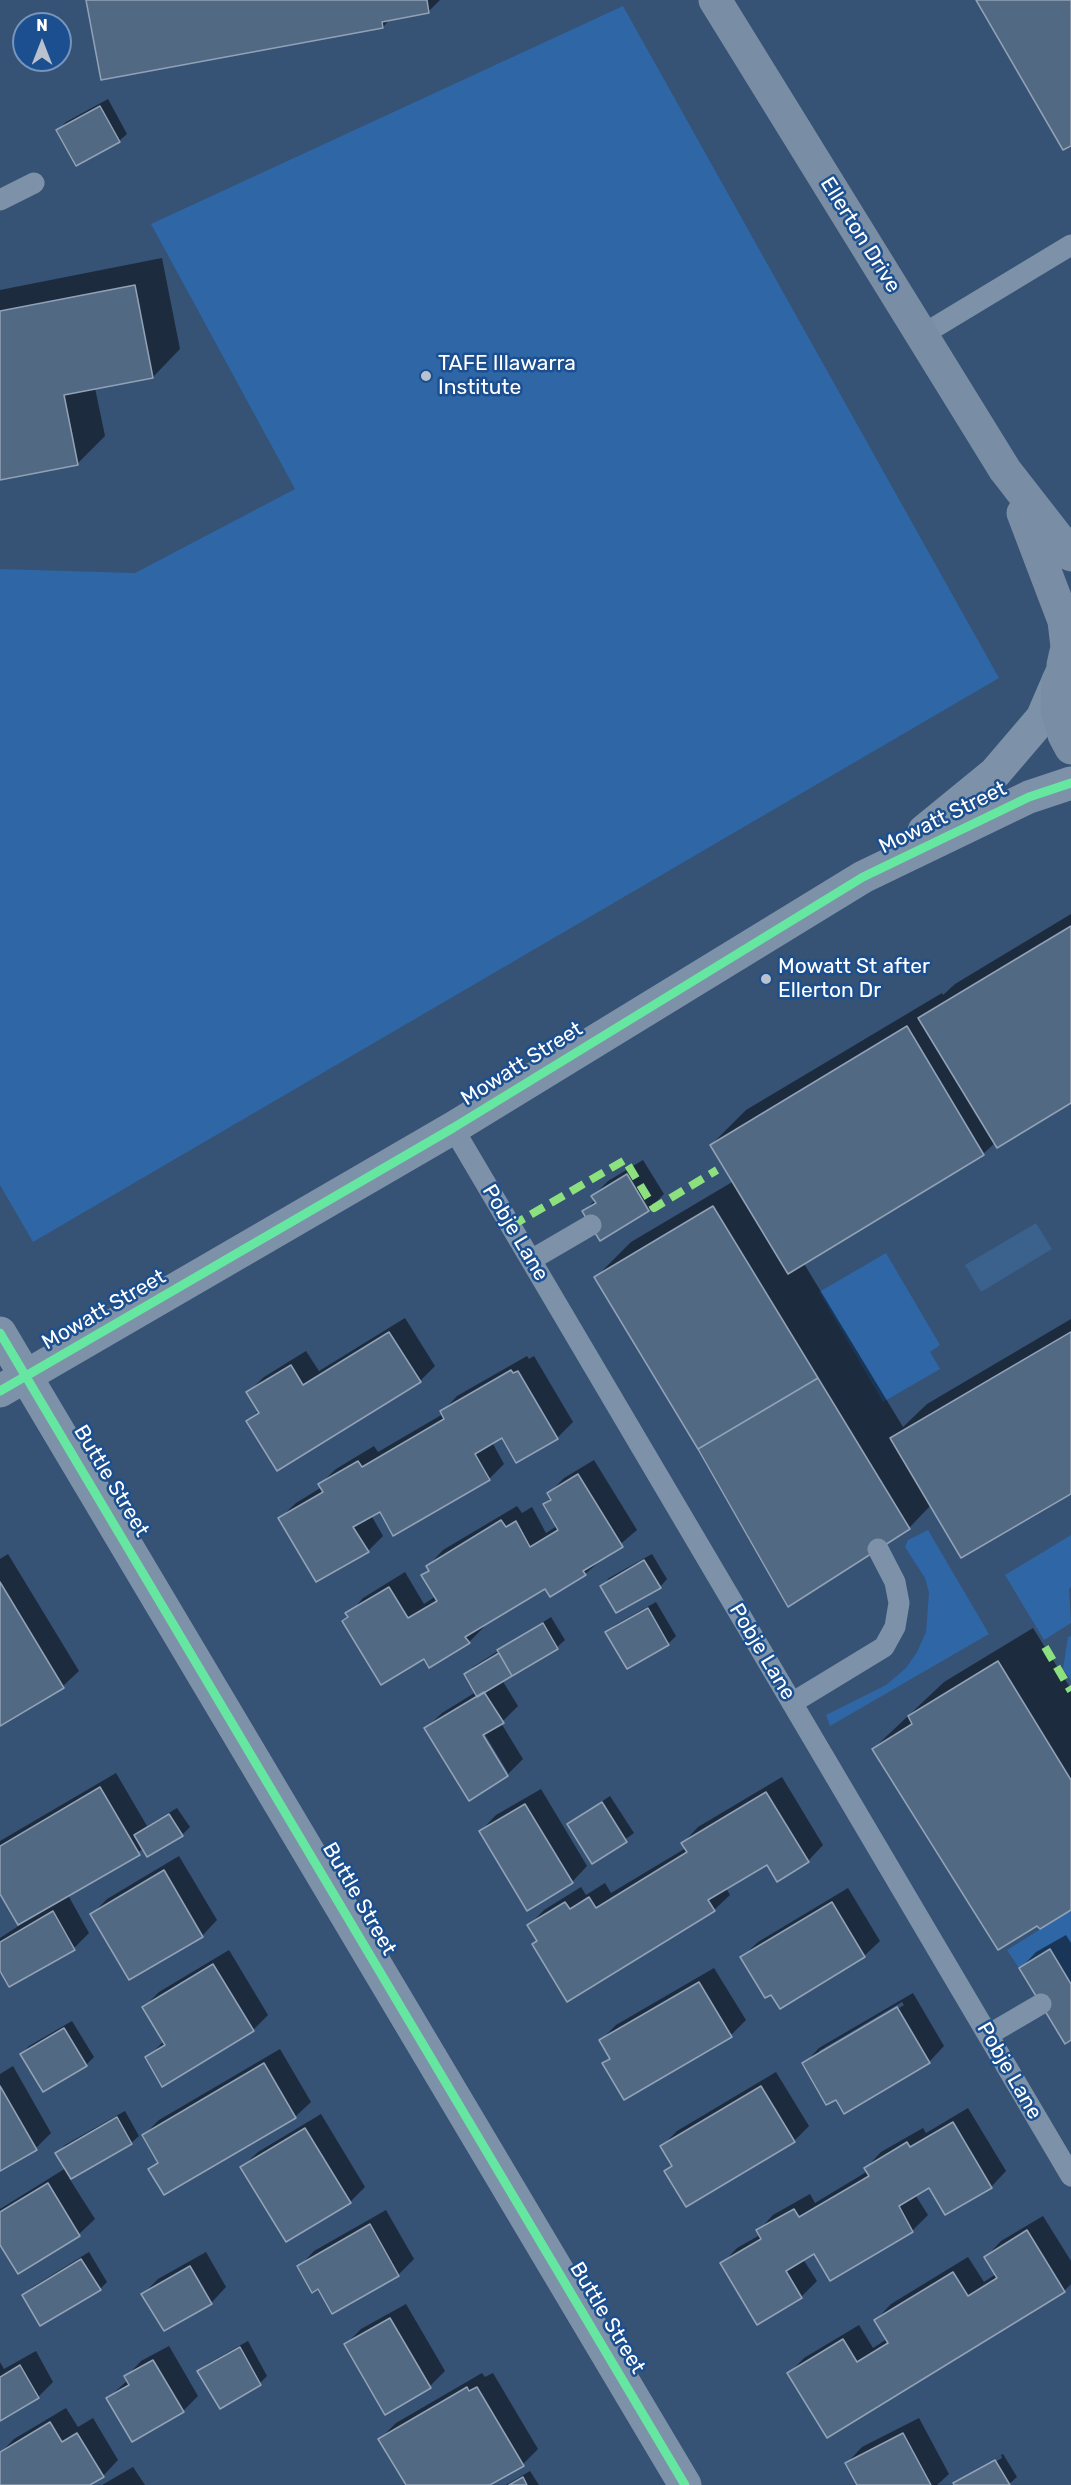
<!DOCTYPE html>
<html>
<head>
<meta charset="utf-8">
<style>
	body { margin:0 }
	#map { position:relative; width:1071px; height:2485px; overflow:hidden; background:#365274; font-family:Rubik,sans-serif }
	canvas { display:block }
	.north { position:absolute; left:12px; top:12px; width:60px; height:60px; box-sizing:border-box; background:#1b4f8f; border:2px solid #7695bc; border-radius:50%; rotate:0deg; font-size:16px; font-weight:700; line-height:24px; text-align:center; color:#fff }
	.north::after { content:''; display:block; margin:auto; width:21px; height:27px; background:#b9c2ce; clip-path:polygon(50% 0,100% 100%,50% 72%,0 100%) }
</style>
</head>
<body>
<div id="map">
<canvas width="1071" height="2485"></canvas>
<div class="north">N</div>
</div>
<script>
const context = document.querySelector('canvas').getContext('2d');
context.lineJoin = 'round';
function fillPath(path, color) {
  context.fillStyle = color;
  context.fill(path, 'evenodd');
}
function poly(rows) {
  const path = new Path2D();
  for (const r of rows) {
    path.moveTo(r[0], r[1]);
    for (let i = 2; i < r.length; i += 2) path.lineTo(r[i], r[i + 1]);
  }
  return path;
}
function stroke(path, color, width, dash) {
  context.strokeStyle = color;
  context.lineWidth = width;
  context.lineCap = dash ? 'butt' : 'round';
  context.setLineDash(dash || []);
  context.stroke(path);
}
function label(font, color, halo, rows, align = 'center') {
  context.font = font + ' Rubik,sans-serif';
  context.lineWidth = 5;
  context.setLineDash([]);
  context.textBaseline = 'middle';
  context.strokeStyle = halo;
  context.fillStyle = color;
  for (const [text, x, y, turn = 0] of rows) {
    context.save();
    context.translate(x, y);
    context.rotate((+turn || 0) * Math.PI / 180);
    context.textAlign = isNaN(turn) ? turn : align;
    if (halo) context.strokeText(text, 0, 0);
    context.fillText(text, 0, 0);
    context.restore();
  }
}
fillPath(poly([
	[623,6,999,678,33,1242,0,1185,0,569,135,573,295,489,151,224],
	[886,1253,940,1345,930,1352,940,1369,883,1402,819,1292],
	[928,1530,989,1634,830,1726,826,1715,886,1685,906,1668,917,1652,926,1632,929,1593,925,1578,905,1547,908,1540],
	[1071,1535,1071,1587,1069,1589,1071,1623,1044,1640,1005,1575],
	[1071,1636,1071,1680,1063,1669,1068,1637],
	[1071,1910,1071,1984,1050,1949,1019,1968,1007,1950]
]), '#2f66a5');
fillPath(poly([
	[1036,1223,1052,1249,981,1292,965,1265]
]), '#3b618d');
fillPath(poly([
	[87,0,440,0,429,11,391,18,383,27],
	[108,99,127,134,119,141,58,130,66,122],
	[162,258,180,349,153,377,95,388,105,436,77,464,0,478,0,290],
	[1071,914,1071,1101,996,1142,983,1154,803,1262,903,1427,927,1404,1071,1319,1071,1492,931,1505,909,1528,699,1447,596,1277,631,1242,734,1181,711,1145,746,1110,942,993,943,995,955,984],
	[643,1160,664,1194,649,1209,601,1239,584,1211,595,1200,593,1196,608,1181],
	[405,1318,435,1366,420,1381,248,1421,259,1410,248,1392,264,1377,306,1351,319,1371],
	[527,1356,529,1359,534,1356,573,1422,557,1438,503,1436,492,1442,504,1464,489,1479,380,1510,371,1515,383,1536,368,1551,280,1518,296,1503,322,1487,320,1484,336,1469,374,1446,378,1452,443,1414,442,1412,457,1396],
	[594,1460,637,1530,585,1574,545,1587,483,1625,484,1627,469,1642,424,1657,343,1621,363,1598,405,1572,424,1604,436,1596,423,1576,430,1569,428,1566,443,1550,517,1506,522,1513,532,1507,546,1533,557,1526,545,1504,551,1498,549,1493,564,1478],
	[8,1554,79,1671,63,1686,0,1724,0,1559],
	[652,1554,667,1579,660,1587,602,1586,609,1578],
	[656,1602,676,1636,668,1644,607,1632,615,1625],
	[551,1617,565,1640,557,1647,502,1680,518,1706,501,1723,523,1759,507,1775,469,1799,426,1728,442,1713,476,1692,466,1674,473,1667],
	[481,1728,508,1773,505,1773,478,1729],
	[1033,1628,1071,1689,1071,1909,873,1749,944,1682],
	[116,1773,147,1826,177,1808,190,1827,182,1835,147,1855,143,1849,68,1895,89,1933,74,1948,0,1968,0,1938,20,1925,0,1891,0,1841],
	[782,1777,823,1845,808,1861,768,1863,726,1888,730,1895,714,1910,538,1940,529,1925,544,1910,581,1887,586,1895,605,1883,611,1893,686,1848,683,1843,698,1827],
	[541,1789,587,1866,572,1882,481,1831,496,1815],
	[610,1796,634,1833,593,1862,569,1824],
	[179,1856,217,1920,202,1936,92,1914,107,1899],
	[848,1888,880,1941,864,1956,780,2007,742,1957,758,1942],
	[1066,1935,1071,1943,1071,2039,1021,1968,1036,1952],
	[229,1950,268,2015,253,2030,147,2058,164,2041,143,2008,159,1992],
	[714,1968,746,2020,731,2035,604,2064,611,2057,601,2040,616,2025],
	[913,1993,944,2046,929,2062,804,2064,819,2048],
	[902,2002,904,2005,819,2055,819,2051],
	[72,2021,94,2057,86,2065,21,2054,29,2046],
	[280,2049,311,2102,295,2117,150,2169,159,2161,143,2136,159,2120],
	[13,2066,51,2133,36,2148,0,2169,0,2074],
	[776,2072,809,2126,794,2141,666,2172,673,2165,662,2146,677,2131],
	[968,2108,1006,2171,991,2187,930,2186,916,2196,928,2215,912,2231,830,2279,814,2252,803,2259,817,2281,801,2297,757,2323,722,2264,737,2248,760,2235,758,2231,773,2215,810,2194,815,2203,868,2171,866,2168,881,2152,923,2128,926,2133],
	[125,2111,139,2136,131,2143,69,2178,95,2219,79,2234,18,2272,0,2242,0,2209,66,2168,57,2153,65,2145],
	[321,2114,365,2187,350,2202,242,2167,258,2152],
	[386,2210,414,2259,398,2275,318,2287,299,2267,314,2251],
	[1043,2216,1071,2261,1071,2284,1064,2291,827,2436,789,2373,804,2358,859,2325,873,2348,887,2339,876,2320,891,2304,968,2257,984,2282,996,2274,986,2257,1001,2241],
	[89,2252,107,2282,100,2289,24,2295,31,2288],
	[206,2252,226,2287,211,2303,143,2294,158,2279],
	[406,2304,445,2371,430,2386,346,2344,361,2329],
	[248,2341,267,2376,260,2383,199,2371,207,2364],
	[169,2346,198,2396,183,2411,108,2398,128,2380,126,2377,141,2361],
	[36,2351,53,2382,38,2397,0,2419,0,2362,4,2369],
	[482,2373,485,2377,493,2373,538,2449,523,2464,487,2485,408,2485,380,2439,396,2423],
	[66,2408,78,2427,93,2418,118,2460,103,2476,87,2485,0,2485,0,2453,14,2439],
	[919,2418,949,2474,937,2485,859,2485,847,2463,862,2447],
	[1003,2454,1017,2477,1008,2485,956,2485,962,2477,962,2480,1002,2458,1001,2455,962,2477],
	[133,2467,145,2485,102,2485],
	[530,2471,539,2485,506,2485]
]), '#0007');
const building = poly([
	[86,0,427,0,429,13,382,22,383,28,101,80,86,0],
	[976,0,1071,0,1071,146,1063,150,976,0],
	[100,106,120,142,76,166,56,130,100,106],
	[135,285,153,378,64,395,78,465,0,480,0,311,135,285],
	[1071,926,1071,1103,997,1148,918,1018,1071,926],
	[907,1026,984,1155,788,1274,710,1145,907,1026],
	[627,1174,649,1211,600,1241,582,1211,596,1203,591,1196,627,1174],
	[713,1206,818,1378,698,1449,594,1277,713,1206],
	[389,1332,421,1382,277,1471,246,1421,259,1413,246,1392,291,1365,303,1385,389,1332],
	[1071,1332,1071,1494,961,1558,890,1438,1071,1332],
	[511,1370,513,1373,518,1371,558,1439,516,1463,502,1438,475,1454,490,1480,393,1536,380,1512,353,1527,369,1552,316,1582,278,1518,323,1492,318,1484,358,1461,362,1467,444,1419,440,1411,511,1370],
	[818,1378,910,1529,788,1607,698,1449,818,1378],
	[578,1474,623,1547,583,1571,586,1575,550,1597,545,1589,465,1637,470,1643,429,1668,424,1659,381,1685,342,1621,348,1617,345,1613,389,1587,408,1618,437,1601,421,1575,429,1571,426,1566,501,1520,506,1527,516,1521,530,1547,558,1530,543,1504,551,1500,547,1493,578,1474],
	[644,1560,661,1588,616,1613,600,1586,644,1560],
	[0,1582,64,1688,0,1726,0,1582],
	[648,1608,669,1645,627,1669,605,1632,648,1608],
	[543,1623,558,1649,512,1676,497,1650,543,1623],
	[499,1653,512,1676,477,1697,464,1674,499,1653],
	[998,1661,1071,1780,1071,1910,1040,1929,1037,1926,998,1950,872,1749,912,1724,908,1716,998,1661],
	[484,1692,504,1723,483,1735,508,1776,469,1801,424,1728,484,1692],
	[100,1787,140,1855,18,1925,0,1894,0,1846,100,1787],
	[766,1792,809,1862,777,1882,767,1865,708,1900,715,1911,567,2002,532,1944,537,1941,527,1925,565,1902,570,1909,589,1897,596,1908,687,1852,681,1843,766,1792],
	[602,1802,627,1842,592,1864,567,1824,602,1802],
	[525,1804,573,1883,527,1911,479,1831,525,1804],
	[169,1814,183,1836,147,1857,134,1835,169,1814],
	[164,1870,203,1937,129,1980,90,1914,164,1870],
	[832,1902,865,1957,780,2009,771,1995,765,1998,740,1957,832,1902],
	[53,1911,75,1950,9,1987,0,1971,0,1942,53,1911],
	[1050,1949,1071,1984,1071,2040,1065,2044,1019,1968,1050,1949],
	[213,1964,254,2031,162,2087,145,2057,165,2045,142,2007,213,1964],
	[699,1982,732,2037,624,2100,602,2063,610,2059,599,2040,699,1982],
	[897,2007,930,2063,844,2114,836,2100,826,2105,802,2063,897,2007],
	[64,2028,87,2066,43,2092,20,2054,64,2028],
	[264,2063,296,2118,164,2195,148,2169,158,2163,142,2135,264,2063],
	[0,2086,37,2150,0,2171,0,2086],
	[761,2086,795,2142,686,2207,664,2171,672,2166,660,2146,761,2086],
	[117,2117,132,2144,71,2179,55,2153,117,2117],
	[953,2122,992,2188,945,2215,929,2188,899,2206,913,2232,830,2281,814,2254,786,2271,802,2298,757,2325,720,2263,761,2239,756,2230,794,2209,799,2217,869,2176,864,2168,907,2142,910,2147,953,2122],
	[305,2128,351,2203,286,2242,240,2167,305,2128],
	[48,2183,80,2236,18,2274,0,2245,0,2212,48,2183],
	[370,2224,399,2276,332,2314,318,2289,312,2293,297,2266,370,2224],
	[1027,2230,1065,2292,827,2438,787,2373,843,2339,857,2362,888,2343,874,2320,953,2272,968,2296,997,2278,984,2257,1027,2230],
	[81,2259,101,2290,40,2326,22,2295,81,2259],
	[190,2266,212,2304,164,2331,141,2294,190,2266],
	[390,2318,431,2388,385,2415,344,2344,390,2318],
	[240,2347,261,2385,220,2409,197,2371,240,2347],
	[153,2360,184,2412,132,2442,106,2398,129,2385,124,2376,153,2360],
	[20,2365,39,2398,0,2421,0,2377,20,2365],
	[467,2387,469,2391,477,2387,524,2466,490,2485,406,2485,378,2439,467,2387],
	[50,2422,62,2442,77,2433,104,2477,90,2485,0,2485,0,2452,50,2422],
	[903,2433,931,2485,857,2485,845,2463,903,2433],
	[995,2460,1010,2485,954,2485,953,2483,995,2460],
	[523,2477,527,2485,509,2485,523,2477]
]);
fillPath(building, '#526984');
stroke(building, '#92a2b6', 1.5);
stroke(poly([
	[0,200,34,183],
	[922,335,1071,245],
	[453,1128,1071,2176],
	[531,1260,591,1225],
	[792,1703,884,1647,895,1627,899,1603,895,1582,878,1549],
	[988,2035,1041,2004]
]), '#7d92a8', 21);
stroke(poly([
	[924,831,995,773,1042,718,1058,681],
	[0,1333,685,2485],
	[0,1391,453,1128,863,877,1029,797,1071,783]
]), '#7d92a8', 33);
stroke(poly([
	[715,0,1005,470,1071,555],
	[1023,513,1064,621,1067,647,1063,665],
	[1071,651,1058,681,1057,709,1064,735,1071,748]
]), '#798da4', 33);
stroke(poly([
	[511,1226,625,1160,654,1208,717,1170],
	[1045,1647,1071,1691]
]), '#8de07e', 8, [15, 8]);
stroke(poly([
	[0,1333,685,2485],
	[0,1391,453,1128,863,877,1029,797,1071,783]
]), '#66e7a1', 9);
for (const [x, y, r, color] of [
	[426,376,6,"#b9c2ce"],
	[766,979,6,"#b9c2ce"]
]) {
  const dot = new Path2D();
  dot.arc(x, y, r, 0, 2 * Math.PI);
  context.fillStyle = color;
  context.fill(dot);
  stroke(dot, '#1b4f8f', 2);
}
label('21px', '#fff', '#1b4f8f', [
	["Ellerton Drive",860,235,58],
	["Mowatt Street",943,818,-26],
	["Mowatt Street",522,1064,-32],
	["Pobje Lane",515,1233,59],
	["Mowatt Street",104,1310,-30],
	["Buttle Street",111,1481,59],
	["Pobje Lane",762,1652,59],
	["Buttle Street",359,1899,60],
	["Pobje Lane",1009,2071,60],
	["Buttle Street",607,2318,59]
]);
label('21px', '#fff', '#1b4f8f', [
	["TAFE Illawarra",438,364],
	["Institute",438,388],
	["Mowatt St after",778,967],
	["Ellerton Dr",778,991]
], 'left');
</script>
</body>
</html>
